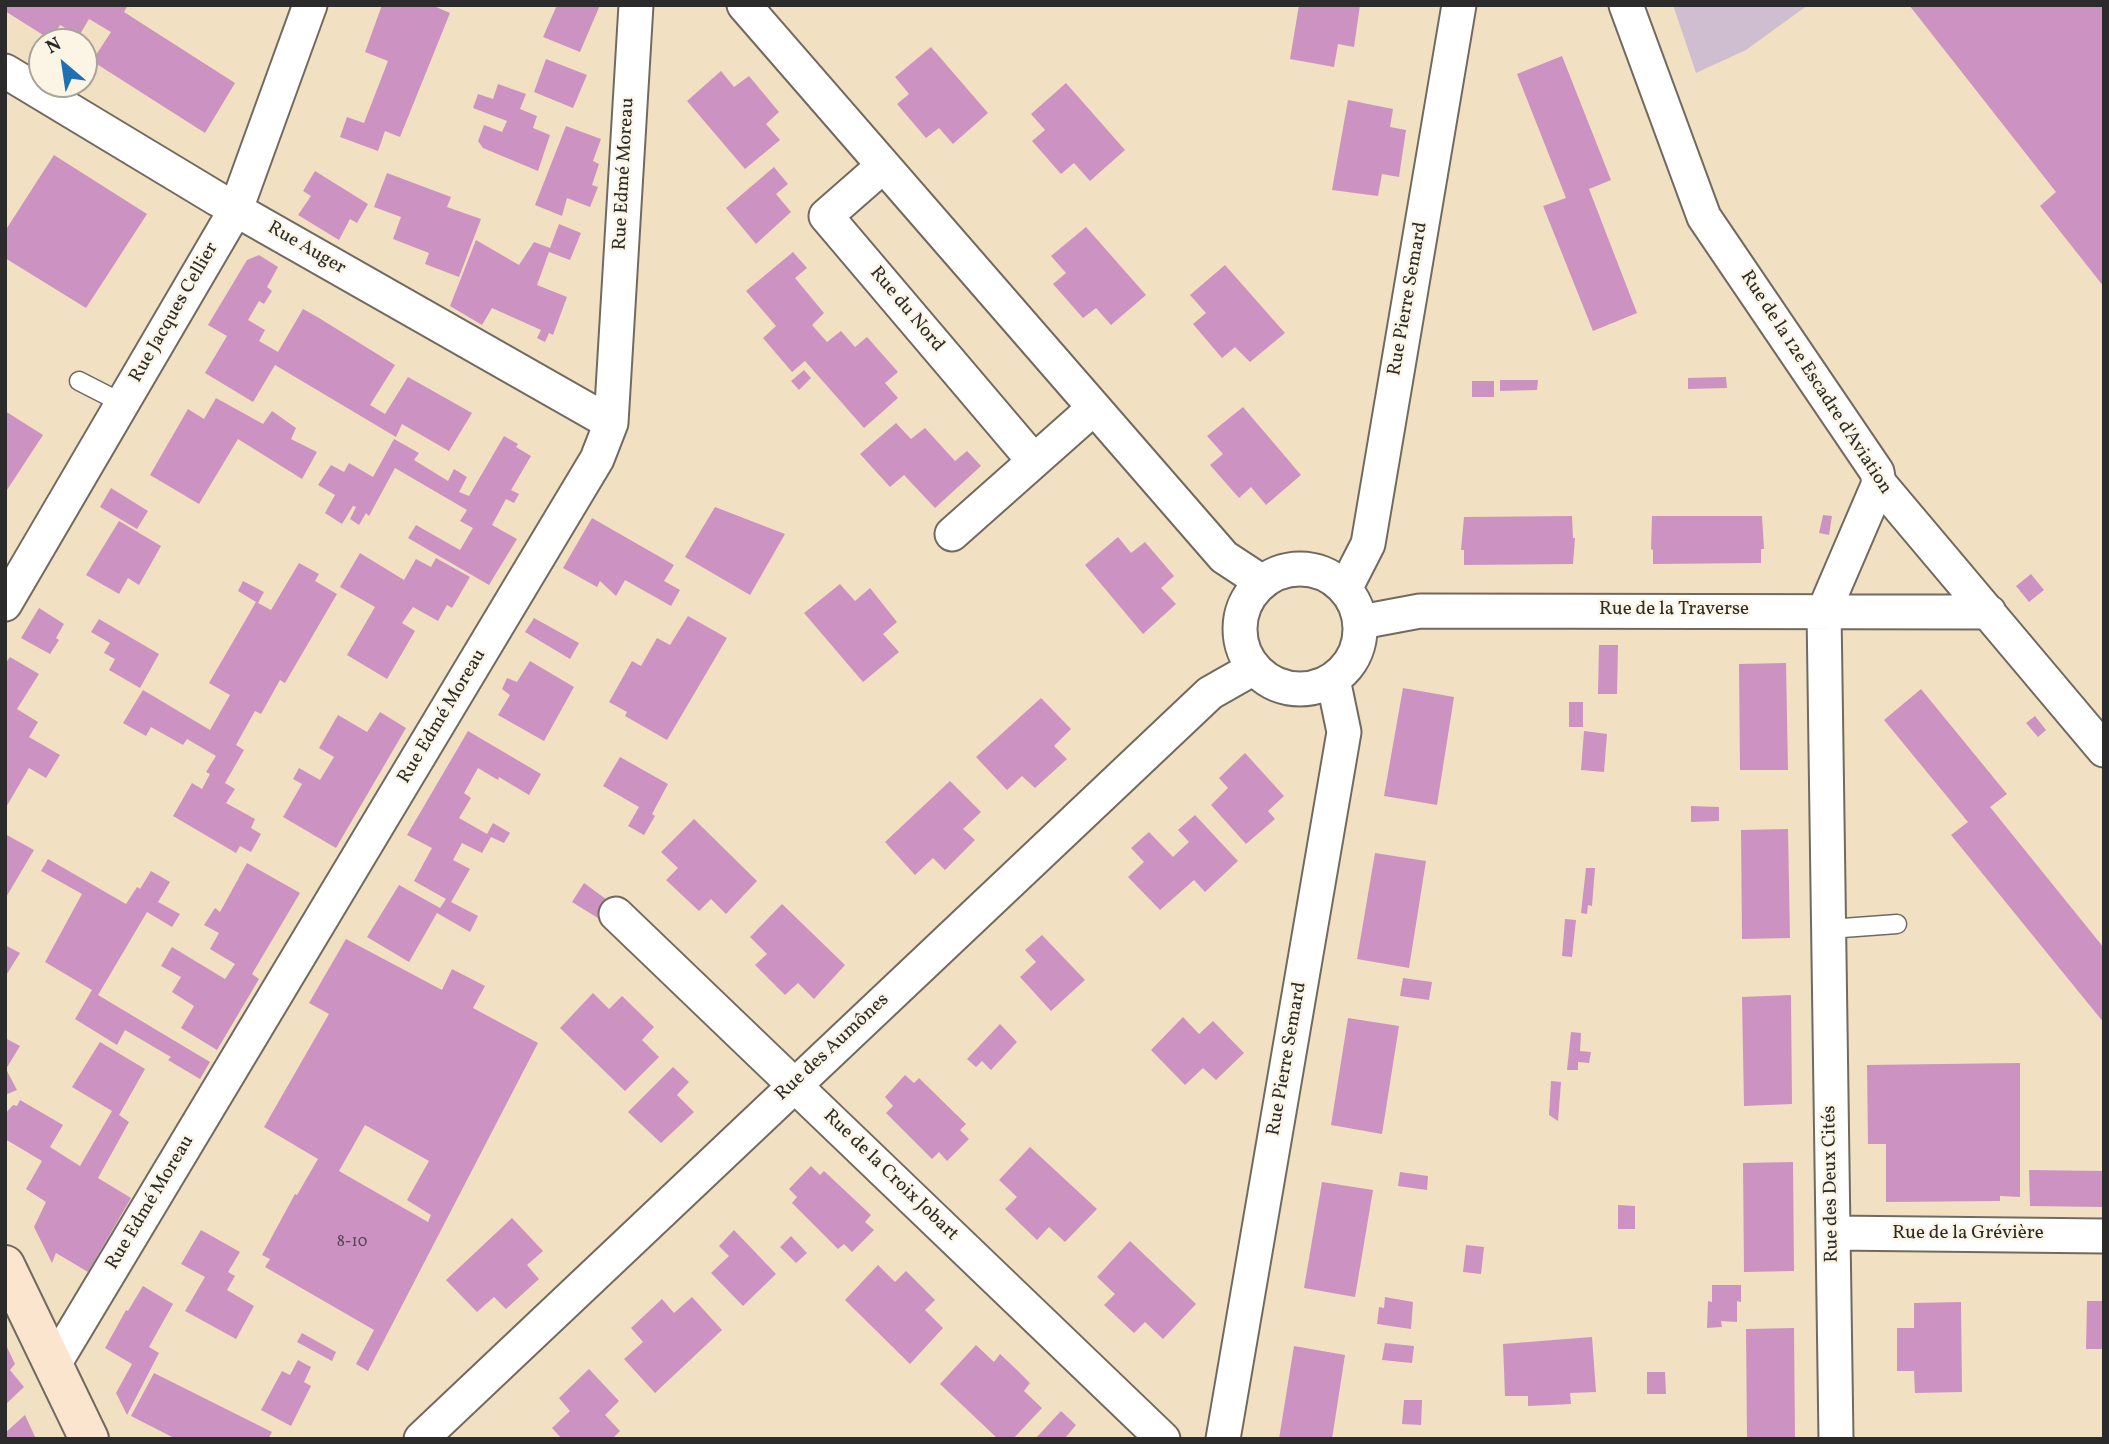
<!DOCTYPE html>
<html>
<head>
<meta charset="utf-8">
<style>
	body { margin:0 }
	#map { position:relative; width:2109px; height:1444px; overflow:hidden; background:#f2e0c2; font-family:Vollkorn,serif }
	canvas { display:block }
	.frame { position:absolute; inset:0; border:7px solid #2b2b2b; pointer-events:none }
	.north { position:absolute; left:28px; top:28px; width:70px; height:70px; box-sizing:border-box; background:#fcf5e5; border:2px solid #a8a49b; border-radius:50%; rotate:331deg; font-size:19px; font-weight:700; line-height:28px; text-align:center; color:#2b2b2b }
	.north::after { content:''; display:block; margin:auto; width:24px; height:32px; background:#1f6fb2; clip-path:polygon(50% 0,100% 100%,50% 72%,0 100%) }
</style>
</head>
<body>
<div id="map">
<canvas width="2109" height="1444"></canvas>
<div class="frame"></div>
<div class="north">N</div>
</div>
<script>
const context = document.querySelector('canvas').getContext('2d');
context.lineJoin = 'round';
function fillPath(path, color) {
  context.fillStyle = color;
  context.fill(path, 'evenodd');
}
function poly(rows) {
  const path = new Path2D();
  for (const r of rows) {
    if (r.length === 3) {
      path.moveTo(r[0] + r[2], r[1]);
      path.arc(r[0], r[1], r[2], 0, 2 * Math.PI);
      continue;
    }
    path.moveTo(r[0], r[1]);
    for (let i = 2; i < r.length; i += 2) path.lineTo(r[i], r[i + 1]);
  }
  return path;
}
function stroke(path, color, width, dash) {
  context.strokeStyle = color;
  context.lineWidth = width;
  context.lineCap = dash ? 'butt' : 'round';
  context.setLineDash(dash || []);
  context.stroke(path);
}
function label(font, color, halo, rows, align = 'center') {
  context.font = font + ' Vollkorn,serif';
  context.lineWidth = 5;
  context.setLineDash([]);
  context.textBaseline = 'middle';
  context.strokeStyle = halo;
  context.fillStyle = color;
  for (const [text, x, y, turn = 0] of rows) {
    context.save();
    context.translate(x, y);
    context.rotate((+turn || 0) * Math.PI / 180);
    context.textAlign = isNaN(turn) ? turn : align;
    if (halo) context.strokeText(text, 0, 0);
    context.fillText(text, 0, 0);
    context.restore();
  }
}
fillPath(poly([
	[1673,5,1808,5,1746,50,1696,73]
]), '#cfbdd0');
fillPath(poly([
	[7,5,128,5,124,12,235,83,205,133,92,61,111,32,89,19,79,36,60,25,51,40,5,11],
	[382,5,437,5,436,7,450,13,400,137,385,131,378,151,340,137,347,117,364,123,388,61,365,52],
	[557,5,600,5,580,52,543,37],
	[1299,5,1360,5,1354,47,1338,44,1334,67,1290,59],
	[1909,5,2104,5,2104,287,2040,206,2056,192],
	[931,47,988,113,953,144,939,128,926,138,897,104,909,94,895,77],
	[1562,56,1611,180,1589,189,1637,313,1593,331,1543,206,1566,198,1517,74],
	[546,59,587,75,573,108,534,92],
	[721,71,734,87,749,76,779,112,766,124,780,140,745,169,687,101],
	[1066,83,1125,150,1090,181,1074,163,1061,174,1032,141,1045,130,1031,114],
	[498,84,526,94,520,109,537,116,533,128,550,135,538,171,483,148,478,141,484,125,502,132,507,121,473,108,478,94,493,99],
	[1348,100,1393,109,1390,127,1406,130,1399,177,1382,174,1378,196,1332,190],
	[566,126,601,139,593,161,599,164,592,185,598,187,590,207,567,198,562,216,535,205],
	[54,155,147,214,86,308,5,258,5,231],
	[774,167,788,184,776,194,791,212,756,244,726,208],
	[315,171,368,204,357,223,350,219,339,240,298,215,311,196,303,191],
	[387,173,451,197,447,207,481,219,459,277,425,264,429,253,393,239,401,217,374,207],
	[559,224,581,233,570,260,549,252,537,285,567,297,553,335,549,333,545,342,537,338,541,330,492,308,482,325,450,306,476,240,519,265,534,242,550,248],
	[1086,227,1146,295,1111,325,1096,308,1083,318,1053,284,1066,273,1051,256],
	[793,252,807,268,795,278,824,313,812,325,827,342,841,331,855,347,867,337,898,372,885,383,898,398,864,428,805,361,792,372,763,338,776,326,746,291],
	[259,255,278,267,267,287,272,291,264,304,259,301,248,320,265,330,259,341,278,352,303,309,319,318,395,365,370,405,385,414,408,377,472,413,449,451,402,424,396,437,275,365,253,402,205,373,227,336,208,325,247,260],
	[1225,265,1285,333,1250,362,1235,347,1222,358,1193,324,1206,313,1190,295],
	[804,370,811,378,799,390,791,381],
	[1726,377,1727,388,1688,389,1688,378],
	[1500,380,1538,380,1537,390,1500,391],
	[1472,381,1494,381,1494,397,1472,397],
	[216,398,263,424,272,411,296,428,291,439,317,452,302,479,238,439,199,504,150,475,188,409,204,419],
	[1243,407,1301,475,1266,505,1251,487,1239,498,1210,465,1223,454,1207,436],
	[5,411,43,435,5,493],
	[896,423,911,439,925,428,955,461,967,451,981,466,935,508,904,475,890,487,860,454],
	[504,436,518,444,516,447,531,456,511,490,519,494,514,503,506,499,492,525,517,539,489,585,408,538,416,525,460,550,473,528,460,521,467,510,395,468,369,516,366,513,359,525,350,519,356,507,353,506,342,524,325,513,335,495,318,485,331,465,344,472,349,463,373,477,394,439,419,453,414,460,448,481,454,469,467,477,459,492,469,496],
	[111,488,148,511,137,529,100,507],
	[715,507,785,534,750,595,685,557],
	[1823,515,1832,516,1829,535,1819,533],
	[1572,516,1573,538,1575,538,1573,564,1464,565,1464,550,1461,550,1464,517],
	[1652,516,1762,516,1764,549,1761,549,1761,563,1653,564,1653,550,1651,549],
	[592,518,674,565,664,581,680,590,671,606,625,580,616,596,600,581,597,587,563,568],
	[119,521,161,546,139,585,128,578,119,594,86,575],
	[1118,537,1131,553,1145,542,1174,576,1161,588,1176,604,1143,634,1085,565],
	[360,553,404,580,416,559,431,567,436,558,470,577,452,608,447,605,438,621,413,607,402,623,415,631,387,679,347,655,375,607,340,587],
	[299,563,319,574,315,581,337,594,285,683,280,680,261,714,255,711,236,745,244,750,225,783,235,789,226,803,255,819,251,828,261,834,251,852,240,846,236,853,173,816,192,783,202,789,210,774,206,772,216,756,187,739,183,745,151,727,146,736,123,723,143,690,210,730,230,695,209,683,256,602,238,591,243,581,264,592,258,603,271,610],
	[2031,574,2044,590,2029,602,2016,586],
	[840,584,855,601,870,588,897,622,883,634,899,652,863,682,804,613],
	[39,608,64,624,56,638,59,640,50,654,21,638],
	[688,616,727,638,667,740,625,716,627,712,609,702,632,661,641,666,657,638,670,645],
	[534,618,579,643,570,659,525,632],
	[99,619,159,654,140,688,109,670,115,659,104,653,110,643,91,632],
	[1599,645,1618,645,1617,694,1598,694],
	[10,657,39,674,17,709,38,722,29,737,60,755,46,778,29,768,5,809,5,664],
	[530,661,574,687,544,741,498,715,510,695,502,689,507,678,517,682],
	[1786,663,1788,770,1740,770,1739,664],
	[1403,688,1454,697,1437,805,1384,796],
	[1921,689,2007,794,1990,807,2104,948,2104,1023,1951,835,1968,822,1884,720],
	[1041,698,1071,729,1054,746,1067,759,1035,788,1022,776,1007,790,976,757],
	[1569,702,1583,702,1583,727,1569,727],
	[380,712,406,728,336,848,283,817,302,784,293,779,299,768,320,780,334,757,319,748,338,715,367,732],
	[2035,716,2046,730,2038,737,2026,723],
	[468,731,541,774,529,795,499,777,498,780,478,768,464,793,471,798,459,818,487,834,493,823,510,833,504,843,491,837,482,853,462,843,453,860,470,869,451,902,478,916,470,932,437,913,409,962,367,937,399,885,440,908,446,899,414,881,432,848,407,835],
	[1584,731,1607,734,1604,772,1581,770],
	[1245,753,1284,796,1268,811,1275,819,1246,844,1211,805,1228,788,1219,778],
	[620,757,668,784,652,814,655,816,644,835,628,826,639,807,603,786],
	[950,781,981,812,963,829,975,840,945,870,933,858,915,875,885,842],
	[1691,806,1719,807,1719,821,1691,822],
	[1195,815,1238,861,1205,892,1194,880,1160,910,1128,877,1144,862,1131,848,1149,832,1173,857,1189,842,1178,830],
	[694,819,757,881,726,914,711,899,699,911,666,880,678,868,661,852],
	[1788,829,1790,938,1742,939,1741,830],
	[5,834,34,850,5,899],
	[1375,853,1426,861,1409,968,1357,959],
	[48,859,126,904,137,887,140,889,151,871,170,882,158,902,180,914,172,927,147,912,98,995,210,1062,200,1079,168,1060,171,1057,125,1030,117,1045,75,1019,92,990,45,962,82,894,41,871],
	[247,863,300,893,252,974,259,979,217,1050,181,1028,194,1006,172,992,181,977,161,966,172,947,225,979,235,964,210,949,219,933,204,925,215,908,220,912],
	[1586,868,1595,868,1592,906,1588,905,1587,914,1581,913],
	[584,883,610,902,601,920,572,902],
	[782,904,845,965,814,999,798,983,785,995,755,965,767,954,750,937],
	[1565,919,1576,920,1572,957,1562,956],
	[1042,935,1085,980,1051,1011,1020,977,1036,962,1025,950],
	[346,939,442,990,452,969,485,986,473,1008,538,1043,368,1371,356,1364,374,1330,265,1267,270,1259,262,1255,295,1194,297,1195,318,1159,264,1127,329,1014,309,1003],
	[365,1125,429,1161,407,1200,431,1215,428,1222,339,1171],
	[5,945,20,953,5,977],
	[1403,978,1432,982,1429,1000,1400,996],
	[593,993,609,1009,622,996,654,1027,642,1040,659,1057,625,1091,560,1028],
	[1791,995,1792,1104,1744,1106,1742,997],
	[1183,1017,1199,1034,1213,1021,1244,1053,1216,1080,1203,1068,1185,1085,1151,1050],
	[1348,1018,1399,1026,1382,1134,1331,1125],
	[1000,1024,1017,1042,991,1070,982,1061,976,1067,967,1059],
	[1571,1032,1581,1033,1580,1051,1591,1052,1589,1063,1578,1062,1578,1070,1567,1070],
	[5,1038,20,1046,6,1069,17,1090,5,1095],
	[100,1042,145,1069,119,1115,129,1122,98,1178,131,1198,88,1272,56,1253,52,1263,34,1227,46,1202,26,1189,42,1161,5,1139,5,1114,13,1105,17,1106,20,1100,63,1125,50,1147,80,1166,112,1111,72,1087],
	[2020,1063,2020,1197,2000,1196,2000,1201,1886,1202,1886,1144,1868,1144,1867,1065],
	[673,1067,689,1082,677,1095,694,1112,661,1143,628,1112],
	[905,1075,914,1083,919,1078,966,1124,960,1130,969,1139,947,1161,939,1152,932,1159,886,1113,893,1106,885,1097],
	[1551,1081,1561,1082,1558,1121,1549,1115],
	[1030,1147,1097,1209,1065,1242,1049,1227,1037,1240,1005,1209,1017,1197,999,1180],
	[1793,1162,1794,1271,1744,1272,1743,1163],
	[811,1166,820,1175,824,1171,871,1215,865,1222,874,1230,852,1252,844,1244,838,1249,792,1203,797,1197,789,1189],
	[2029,1170,2104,1171,2104,1207,2030,1206],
	[1400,1172,1428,1176,1427,1190,1398,1186],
	[1322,1182,1373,1190,1355,1297,1304,1288],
	[1618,1205,1635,1206,1635,1229,1618,1229],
	[512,1218,543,1251,527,1265,539,1279,506,1309,494,1297,477,1312,446,1280],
	[201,1230,240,1252,228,1272,235,1276,227,1290,254,1306,236,1339,185,1311,205,1277,181,1264],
	[734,1230,776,1274,743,1306,711,1273,729,1256,719,1246],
	[791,1236,807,1253,796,1263,780,1247],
	[1130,1241,1196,1304,1163,1339,1145,1322,1134,1333,1104,1305,1115,1294,1097,1277],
	[1466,1245,1484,1247,1481,1274,1463,1272],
	[878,1265,895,1282,906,1271,935,1300,925,1310,943,1328,910,1364,845,1300],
	[1712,1285,1741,1285,1741,1302,1737,1301,1737,1322,1721,1321,1722,1327,1707,1328,1708,1301,1712,1302],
	[143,1286,173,1304,149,1347,159,1353,127,1415,116,1393,132,1364,105,1348,126,1310,128,1311],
	[692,1297,722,1330,655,1393,624,1359,643,1342,631,1328,662,1299,674,1313],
	[1385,1297,1413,1302,1411,1329,1377,1324,1379,1307,1384,1308],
	[2087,1301,2104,1301,2104,1349,2086,1349],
	[1961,1302,1962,1392,1915,1393,1914,1371,1897,1371,1897,1328,1914,1328,1914,1303],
	[1794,1328,1795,1437,1747,1438,1746,1329],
	[302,1333,336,1352,332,1361,297,1342],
	[1592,1337,1596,1392,1570,1393,1571,1404,1551,1405,1528,1406,1528,1396,1505,1396,1503,1344],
	[5,1343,15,1364,10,1370,24,1387,5,1405],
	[1385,1343,1414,1346,1412,1363,1382,1360],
	[976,1345,994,1362,1000,1354,1017,1370,1030,1383,1024,1391,1042,1408,1013,1439,998,1439,940,1384],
	[1294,1346,1345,1355,1332,1439,1279,1439],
	[298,1360,311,1367,304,1382,311,1386,291,1426,261,1410,282,1371,290,1375],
	[589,1369,619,1401,605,1415,620,1431,612,1439,562,1439,552,1428,570,1411,559,1398],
	[1647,1372,1665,1372,1666,1394,1647,1394],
	[154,1373,272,1432,268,1439,176,1439,131,1416],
	[1404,1400,1422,1400,1421,1425,1402,1424],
	[1061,1411,1076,1425,1066,1437,1069,1439,1035,1439],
	[25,1415,36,1439,5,1439,5,1433]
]), '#cc93c2');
const lane = poly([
	[79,381,122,403],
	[1829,929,1897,924]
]);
const street = poly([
	[744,5,1224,557,1262,582],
	[1626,5,1704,217,1877,472,1879,483,2104,750],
	[5,71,219,200,611,423],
	[883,166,826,216,1034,461],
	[952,534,1094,408],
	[1300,629,60],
	[1345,589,1368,544,1459,5],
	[5,604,236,209,310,5],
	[1361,622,1420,611,1989,612],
	[616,914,1163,1439],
	[1833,1233,2104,1236],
	[53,1366,597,459,611,423,636,5],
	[421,1439,1210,693,1254,668],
	[1223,1439,1344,732,1333,679],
	[1836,1439,1824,611,1879,483]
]);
const secondary = poly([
	[5,1265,89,1439]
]);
stroke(lane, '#716a60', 21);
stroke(street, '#716a60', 37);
stroke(secondary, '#716a60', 42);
stroke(lane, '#fff', 18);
stroke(street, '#fff', 33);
stroke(secondary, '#fce5cf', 38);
label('16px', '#534551', null, [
	["8-10",352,1243]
]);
label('19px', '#2b2b2b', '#fcf5e5', [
	["Rue Edmé Moreau",625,174,-87],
	["Rue Auger",306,249,30],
	["Rue Pierre Semard",1409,299,-80],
	["Rue du Nord",906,310,50],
	["Rue Jacques Cellier",175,313,-60],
	["Rue de la 12e Escadre d'Aviation",1815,383,57],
	["Rue de la Traverse",1674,611],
	["Rue Edmé Moreau",443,717,-59],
	["Rue des Aumônes",833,1048,-43],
	["Rue Pierre Semard",1288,1059,-80],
	["Rue de la Croix Jobart",890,1176,44],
	["Rue des Deux Cités",1832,1184,-91],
	["Rue Edmé Moreau",151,1203,-59],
	["Rue de la Grévière",1968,1235]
]);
</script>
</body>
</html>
